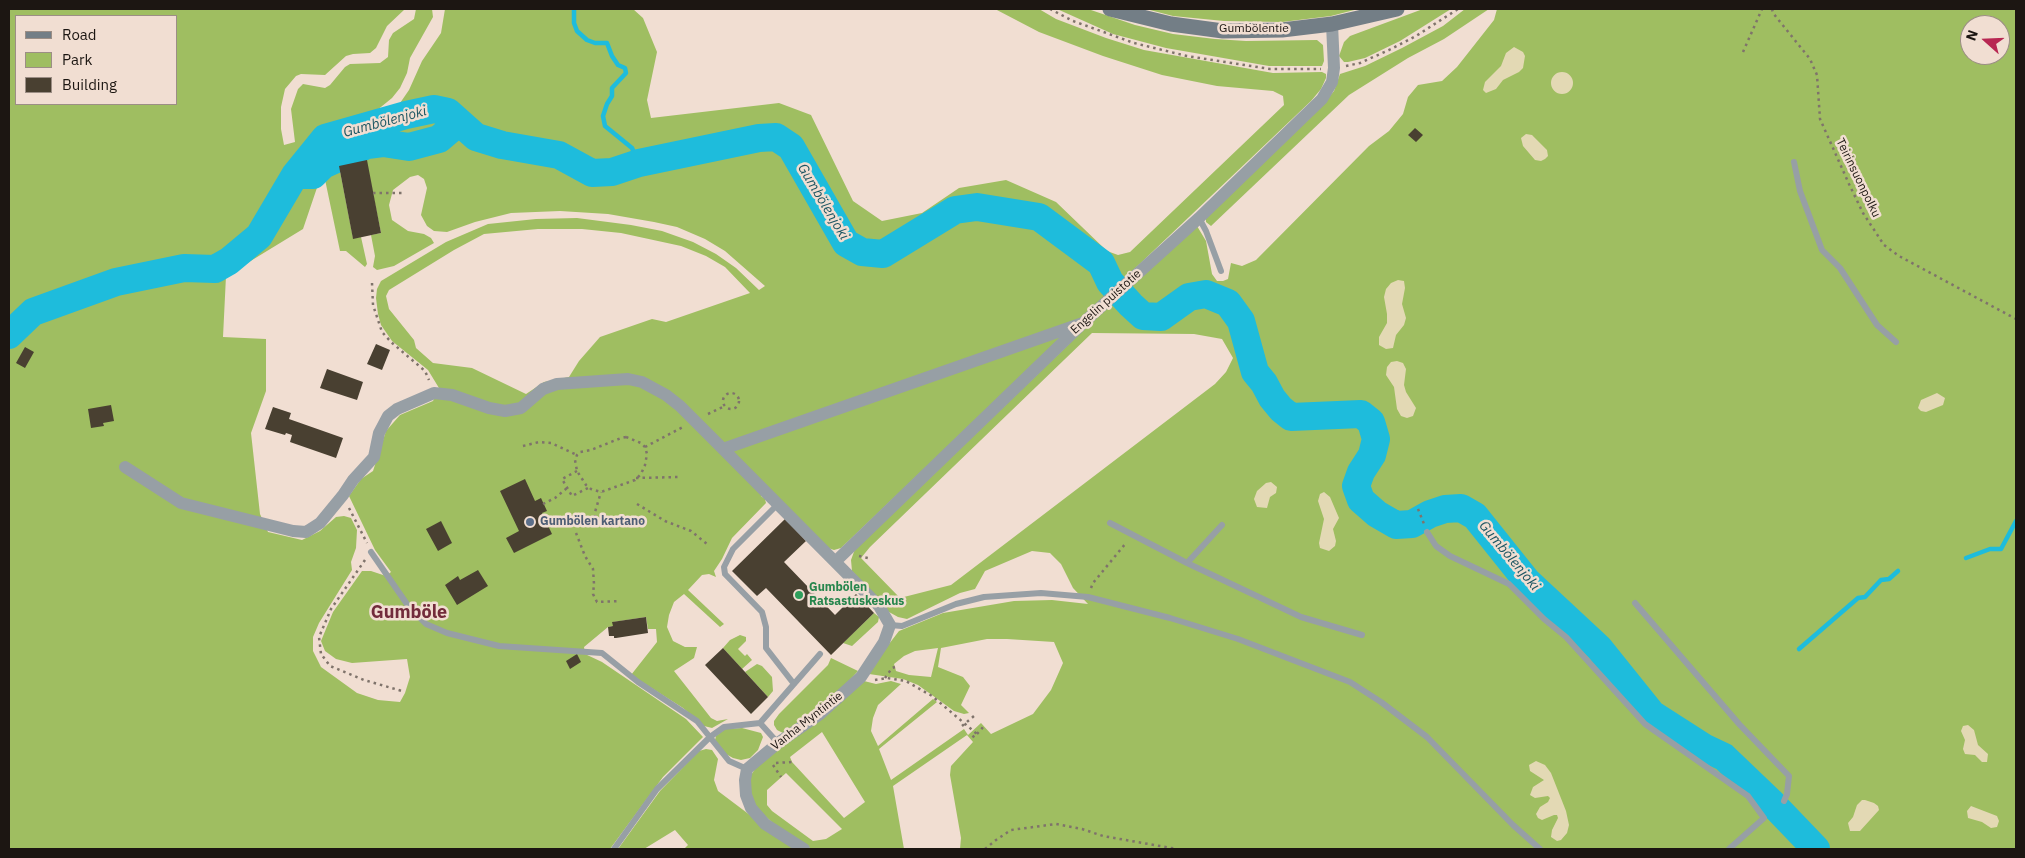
<!DOCTYPE html>
<html>
<head>
<meta charset="utf-8">
<style>
	body { margin:0 }
	#map { position:relative; width:2025px; height:858px; overflow:hidden; background:#f1ded2; font-family:"IBM Plex Sans",sans-serif }
	canvas { display:block }
	.frame { position:absolute; inset:0; border:10px solid #1c1612; pointer-events:none }
	.legend { position:absolute; left:15px; top:15px; width:162px; height:90px; box-sizing:border-box; background:#f1ded2; border:1px solid #9c8e85; margin:0; padding:6px 9px; list-style:none; font-size:15px; color:#1c1612 }
	.legend li { display:flex; align-items:center; gap:10px; height:25px }
	.legend b { width:25px; border:1px solid #9c8e85 }
	.north { position:absolute; left:1960px; top:15px; width:50px; height:50px; box-sizing:border-box; background:#f1ded2; border:1px solid #9c8e85; border-radius:50%; rotate:290deg; font-size:14px; font-weight:700; line-height:20px; text-align:center; color:#1c1612 }
	.north::after { content:''; display:block; margin:auto; width:18px; height:22px; background:#b82752; clip-path:polygon(50% 0,100% 100%,50% 72%,0 100%) }
</style>
</head>
<body>
<div id="map">
<canvas width="2025" height="858"></canvas>
<div class="frame"></div>
<ul class="legend">
<li><b style="height:6px;background:#737e86"></b>Road</li>
<li><b style="height:14px;background:#9fbe61"></b>Park</li>
<li><b style="height:14px;background:#494031"></b>Building</li>
</ul>
<div class="north">N</div>
</div>
<script>
const context = document.querySelector('canvas').getContext('2d');
context.lineJoin = 'round';
function fillPath(path, color) {
  context.fillStyle = color;
  context.fill(path, 'evenodd');
}
function poly(rows) {
  const path = new Path2D();
  for (const r of rows) {
    if (r.length === 3) {
      path.moveTo(r[0] + r[2], r[1]);
      path.arc(r[0], r[1], r[2], 0, 2 * Math.PI);
      continue;
    }
    path.moveTo(r[0], r[1]);
    for (let i = 2; i < r.length; i += 2) path.lineTo(r[i], r[i + 1]);
  }
  return path;
}
function stroke(path, color, width, dash) {
  context.strokeStyle = color;
  context.lineWidth = width;
  context.lineCap = dash ? 'butt' : 'round';
  context.setLineDash(dash || []);
  context.stroke(path);
}
function label(font, color, halo, rows, align = 'center') {
  context.font = font + ' "IBM Plex Sans",sans-serif';
  context.lineWidth = 5;
  context.setLineDash([]);
  context.textBaseline = 'middle';
  context.strokeStyle = halo;
  context.fillStyle = color;
  for (const [text, x, y, turn = 0] of rows) {
    context.save();
    context.translate(x, y);
    context.rotate((+turn || 0) * Math.PI / 180);
    context.textAlign = isNaN(turn) ? turn : align;
    if (halo) context.strokeText(text, 0, 0);
    context.fillText(text, 0, 0);
    context.restore();
  }
}
fillPath(poly([
	[9,9,405,9,387,26,376,48,370,53,353,54,346,56,325,75,301,74,296,76,285,89,281,107,281,129,284,145,295,142,291,109,298,89,303,84,325,88,330,85,345,67,350,64,380,63,388,57,389,40,393,33,414,19,416,9,432,9,433,17,410,58,407,73,400,88,392,98,376,111,380,117,398,106,409,90,422,61,441,33,445,9,633,9,643,18,657,52,647,100,651,118,779,103,811,115,853,201,882,221,922,213,959,188,1006,180,1056,202,1107,251,1118,255,1130,252,1284,105,1283,96,1273,91,1217,86,1162,75,1103,56,1039,32,995,9,1039,9,1056,19,1106,38,1144,50,1273,73,1322,72,1326,74,1326,78,1321,89,1311,101,841,548,834,550,825,547,766,491,761,496,765,499,766,503,732,538,722,559,714,571,716,577,709,574,702,575,688,590,724,624,720,627,684,594,674,602,669,615,667,627,673,641,685,647,697,647,694,658,674,671,711,718,717,721,728,719,712,728,704,726,683,708,631,675,657,642,656,629,648,629,646,617,613,622,613,626,608,627,584,647,585,654,602,662,686,719,703,737,663,777,610,849,9,849],
	[16,16,176,16,176,104,16,104],
	[366,160,381,233,371,235,375,256,373,267,377,270,394,266,434,243,431,238,424,234,408,231,392,220,389,205,393,190,410,177,418,175,424,179,427,188,421,215,427,226,434,231,447,232,475,222,511,213,560,211,608,214,654,222,677,227,705,239,725,251,765,286,759,290,736,268,716,254,693,242,662,231,631,225,577,218,536,219,488,224,446,242,381,281,377,289,376,298,378,314,381,325,392,341,428,370,439,388,433,401,400,415,386,431,373,471,361,479,349,496,375,550,391,572,386,576,371,571,362,571,333,612,321,641,325,651,336,659,352,663,407,659,410,677,405,693,400,702,378,700,357,693,321,667,313,651,313,637,319,623,352,570,351,562,356,548,357,530,351,518,344,516,336,517,320,531,302,540,268,532,260,514,251,433,266,391,266,339,223,337,226,276,303,229,323,170,340,251,346,251,365,267,367,264,361,237,353,238,339,166],
	[538,229,582,229,621,233,681,246,706,256,725,267,750,293,666,322,652,319,600,337,579,361,569,377,544,382,526,394,472,368,433,363,416,348,414,340,389,309,386,296,389,290,454,250,484,234],
	[1057,9,1088,9,1135,25,1173,34,1215,39,1246,41,1317,40,1323,45,1324,61,1322,66,1269,66,1166,48,1113,34],
	[1146,9,1358,9,1331,16,1282,22,1224,21,1173,16],
	[1423,9,1451,9,1400,41,1365,58,1348,62,1344,62,1339,56,1344,42,1350,36],
	[1465,9,1489,9,1444,39,1408,58,1349,95,1211,226,1206,222,1206,215,1320,108,1334,91,1340,74,1365,66,1402,48,1443,26],
	[1497,9,2016,9,2016,849,960,849,961,838,950,775,951,766,973,742,967,735,893,786,904,849,812,849,789,838,750,802,751,775,757,766,864,681,876,684,891,681,901,684,878,705,873,718,871,731,878,746,933,699,937,702,879,749,891,780,964,729,968,735,981,723,991,734,1033,714,1051,690,1063,663,1054,642,1007,639,987,639,941,648,938,667,963,677,970,686,961,705,969,713,964,714,954,711,918,685,903,679,869,674,879,657,899,631,943,613,1014,601,1052,600,1088,604,1073,588,1061,564,1050,553,1032,551,985,571,975,589,960,593,907,619,898,617,889,612,852,571,851,560,855,549,1093,321,1197,226,1206,241,1212,274,1217,281,1223,281,1228,279,1231,263,1242,266,1256,260,1369,146,1389,131,1403,114,1408,97,1418,85,1442,81,1457,67,1494,20],
	[1970,25,2000,25,2000,55,1970,55],
	[1092,333,1194,334,1222,339,1233,358,1226,372,1215,384,951,585,900,598,861,558,870,547],
	[938,648,931,677,909,675,896,671,894,664,904,656,915,651],
	[822,732,865,802,844,818,792,762,790,757],
	[786,773,842,829,826,839,813,841,772,811,767,805,767,790],
	[874,613,879,617,878,622,852,646,843,643],
	[740,635,746,637,746,641,738,649,745,656,747,654,752,660,742,669,723,648,730,640],
	[831,658,858,671,831,701,783,733,777,730,774,725,774,721,779,714,828,665],
	[757,664,762,666,772,677,773,691,768,697,745,672],
	[742,728,761,733,763,737,758,750,750,758,741,760,733,758,724,753,715,740,716,736,725,729],
	[706,749,712,750,718,759,714,780,718,791,795,849,684,849,688,845,675,830,644,849,618,849,660,791,699,751]
]), '#9fbe61');
fillPath(poly([
	[1514,47,1523,52,1525,56,1523,68,1519,72,1503,80,1496,89,1486,93,1483,90,1485,82,1501,66,1506,53],
	[1562,83,11],
	[1526,134,1532,135,1547,150,1548,156,1545,159,1541,161,1535,160,1523,146,1521,138],
	[1398,280,1404,281,1405,288,1402,304,1406,318,1404,325,1396,335,1393,348,1386,349,1379,345,1379,337,1387,323,1387,314,1384,297,1386,289,1391,283],
	[1397,361,1403,363,1406,369,1404,385,1406,392,1416,408,1413,416,1407,418,1401,416,1397,409,1394,387,1386,375,1387,367,1391,362],
	[1937,393,1945,398,1943,405,1926,412,1921,411,1918,408,1921,400],
	[1271,482,1277,487,1276,493,1270,497,1267,508,1257,507,1254,499,1257,491,1266,483],
	[1324,492,1330,497,1339,518,1333,529,1336,541,1335,546,1329,551,1320,548,1319,543,1324,519,1318,501,1320,494],
	[1968,725,1974,730,1978,745,1988,754,1987,762,1982,762,1975,755,1965,754,1963,749,1965,740,1961,731,1963,726],
	[1536,761,1545,765,1551,773,1566,811,1569,825,1567,833,1561,840,1557,841,1551,837,1552,830,1558,818,1557,815,1554,815,1542,820,1538,818,1536,814,1540,807,1548,802,1550,798,1548,796,1535,798,1530,795,1533,787,1544,780,1530,771,1529,765],
	[1862,800,1865,800,1874,803,1878,806,1879,810,1860,831,1850,831,1848,823,1853,817,1857,805],
	[1971,806,1997,816,1999,821,1997,827,1991,828,1982,822,1968,818,1967,811]
]), '#e3d9b4');
stroke(poly([
	[574,9,574,23,577,31,587,40,595,43,607,43,612,56,618,65,625,68,626,73,612,88,612,96,607,104,603,116,605,126,632,148,639,163],
	[1966,558,1990,549,2001,549,2016,521],
	[1799,649,1858,598,1865,597,1881,580,1889,579,1898,571]
]), '#1ebcdc', 4.5);
stroke(poly([
	[299,175,313,175,323,165,367,145,383,143,409,147,439,139,459,122],
	[9,335,33,312,116,282,184,268,215,269,229,261,259,236,295,175,325,138,406,115,434,109,448,112,476,137,502,145,559,155,592,173,612,172,639,163,759,138,776,137,791,147,846,243,862,252,883,254,955,210,977,207,1039,217,1101,263,1110,282,1131,305,1143,316,1161,317,1189,297,1206,294,1228,303,1241,321,1255,372,1264,383,1272,398,1281,409,1291,417,1361,414,1371,422,1376,439,1372,455,1361,472,1356,486,1361,500,1377,514,1396,525,1412,524,1430,514,1445,509,1461,508,1475,516,1527,581,1599,648,1652,714,1705,748,1724,757,1770,801,1816,849]
]), '#1ebcdc', 28);
fillPath(poly([
	[1415,128,1423,135,1416,142,1408,135],
	[367,160,381,233,353,239,339,166],
	[376,344,390,350,382,370,367,364],
	[25,347,34,352,25,368,16,363],
	[327,369,363,382,357,400,320,388],
	[111,405,114,421,103,423,104,426,91,428,88,409],
	[273,407,291,413,289,419,343,438,336,458,290,442,292,435,286,433,285,435,265,429],
	[525,479,535,501,541,498,547,511,542,513,552,534,514,553,506,538,519,531,500,491],
	[785,519,806,541,784,562,835,615,856,594,874,613,831,655,766,588,757,596,732,571],
	[441,521,452,543,438,551,426,529],
	[478,570,488,586,457,605,445,585,458,576,460,580],
	[646,617,648,633,616,638,614,638,614,636,609,636,608,627,613,626,612,622],
	[723,648,768,697,751,714,705,665],
	[577,654,581,662,570,669,566,661]
]), '#494031');
stroke(poly([
	[1050,9,1073,21,1134,43,1187,56,1270,69,1321,69],
	[1772,9,1773,13,1810,59,1817,75,1820,119,1849,184,1863,213,1884,245,1899,256,2016,319],
	[1743,52,1762,9],
	[1346,66,1360,63,1389,50,1416,36,1458,9],
	[373,193,404,193],
	[372,283,373,305,382,332,391,342,425,371,429,380],
	[731,401,8],
	[708,414,725,406],
	[626,437,641,443,645,447,647,454,645,465,641,474,635,480,601,492,591,489,586,485,577,471,575,460,577,455,580,452,591,450,621,438,626,437],
	[523,446,539,442,551,443,577,455],
	[645,447,683,427],
	[577,471,562,479,572,496,588,488],
	[636,478,678,477],
	[543,504,555,498,567,488],
	[637,504,665,521,691,531,707,544],
	[349,508,367,543],
	[1418,509,1424,524],
	[595,524,595,512,601,492],
	[576,533,585,556,593,569,594,584,593,594,597,602,620,601],
	[859,556,868,558],
	[365,560,331,609,319,637,321,654,330,666,364,680,402,691],
	[1091,588,1093,583,1126,543],
	[885,678,892,668,895,667],
	[875,680,887,678,906,681,932,696,977,734,970,739],
	[962,726,974,716],
	[977,734,984,726],
	[776,763,792,762],
	[773,765,781,777],
	[985,849,996,840,1011,830,1056,824,1082,829,1103,836,1177,849]
]), '#7f736b', 2.5, [2.5, 4]);
stroke(poly([
	[1794,162,1800,191,1822,250,1840,268,1877,325,1896,342],
	[1199,218,1206,231,1221,271],
	[778,504,733,549,724,567,725,574,762,612,766,627,766,648,794,684],
	[1110,523,1187,563,1301,617,1362,635],
	[1427,532,1436,546,1450,556,1509,584,1544,619,1566,637,1645,724,1748,796,1764,818,1729,849],
	[371,552,409,607,426,624,447,633,499,646,602,653,638,682,697,721,729,761,747,769],
	[1187,563,1222,525],
	[1635,603,1739,724,1789,776,1787,794,1784,801],
	[890,625,902,626,956,604,984,597,1041,593,1088,597,1170,618,1238,639,1350,682,1381,702,1427,737,1513,825,1540,849],
	[760,723,820,654],
	[614,849,657,789,710,737,724,727,760,723,778,743]
]), '#979fa5', 6);
stroke(poly([
	[125,467,181,503,293,531,306,532,320,523,343,495,353,480,374,457,379,433,388,416,397,409,434,393,452,395,489,408,505,411,521,408,543,389,557,384,628,379,642,382,666,395,680,406,723,449],
	[836,561,1083,323,1199,218,1322,99,1332,82,1334,68,1332,24],
	[804,849,765,824,751,808,746,795,745,780,747,769,778,743,820,714,861,677,884,642,890,625,879,606,723,449,1083,323]
]), '#979fa5', 12);
stroke(poly([
	[1110,9,1171,24,1223,31,1282,30,1332,24,1397,9]
]), '#737e86', 15);
for (const [x, y, r, color] of [
	[530,522,5,"#5c6f8a"],
	[799,595,5,"#2e9e5b"]
]) {
  const dot = new Path2D();
  dot.arc(x, y, r, 0, 2 * Math.PI);
  context.fillStyle = color;
  context.fill(dot);
  stroke(dot, '#f1ded2', 2);
}
label('12px', '#1c1612', '#f1ded2', [
	["Gumbölentie",1254,29],
	["Teirinsuonpolku",1858,178,64],
	["Engelin puistotie",1106,302,-42],
	["Vanha Myntintie",807,721,-38]
]);
label('bold 12px', '#4e5e75', '#f1ded2', [
	["Gumbölen kartano",540,522]
], 'left');
label('bold 12px', '#27864d', '#f1ded2', [
	["Gumbölen",809,588],
	["Ratsastuskeskus",809,602]
], 'left');
label('italic 14px', '#1b5562', '#f1ded2', [
	["Gumbölenjoki",385,122,-15],
	["Gumbölenjoki",823,202,59],
	["Gumbölenjoki",1509,556,50]
]);
label('bold 18px', '#722b3b', '#f1ded2', [
	["Gumböle",409,613]
]);
</script>
</body>
</html>
